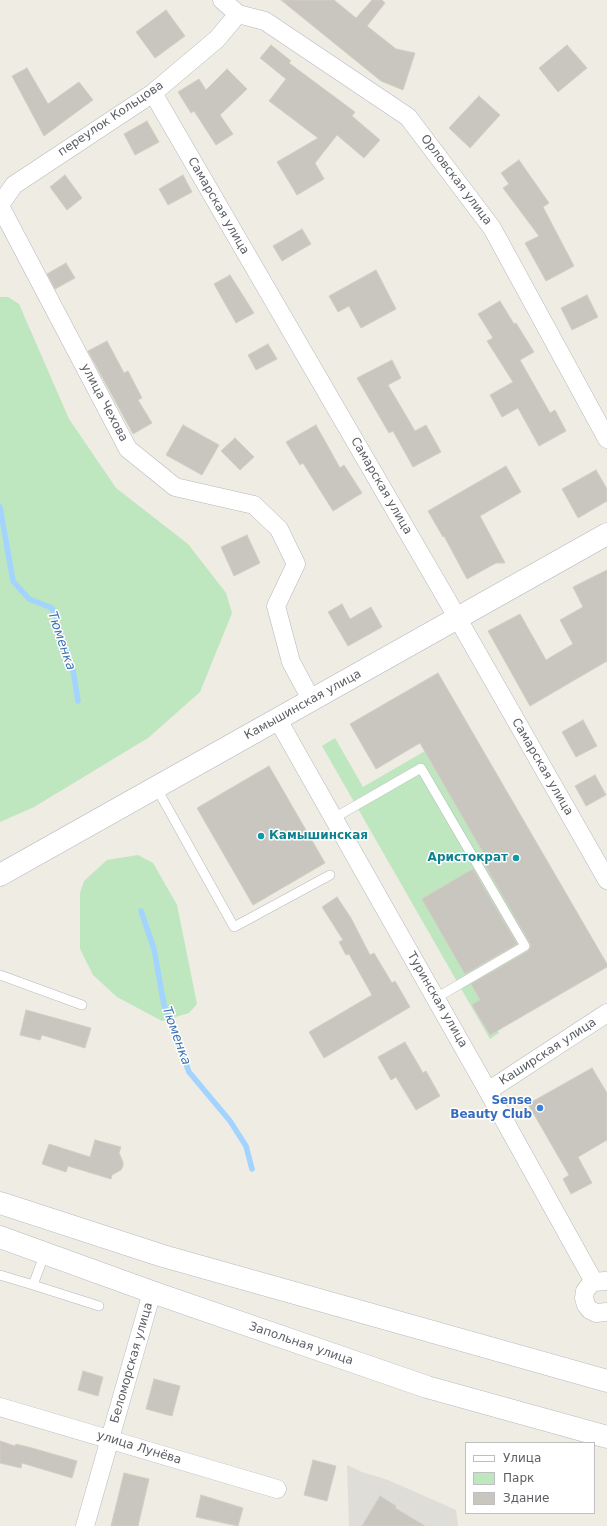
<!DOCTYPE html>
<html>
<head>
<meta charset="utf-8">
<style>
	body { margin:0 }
	#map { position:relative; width:607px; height:1526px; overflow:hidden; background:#eeece3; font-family:"DejaVu Sans",sans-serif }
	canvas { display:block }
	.legend { position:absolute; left:465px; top:1442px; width:130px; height:72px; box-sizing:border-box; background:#fff; border:1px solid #bdbfc1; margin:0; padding:5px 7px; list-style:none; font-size:12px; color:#5b5f64 }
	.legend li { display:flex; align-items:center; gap:8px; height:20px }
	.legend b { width:20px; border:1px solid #bdbfc1 }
</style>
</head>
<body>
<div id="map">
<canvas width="607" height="1526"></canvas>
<ul class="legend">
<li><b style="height:5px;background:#fff"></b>Улица</li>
<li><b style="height:11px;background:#bee6bf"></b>Парк</li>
<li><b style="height:11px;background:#c9c6c0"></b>Здание</li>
</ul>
</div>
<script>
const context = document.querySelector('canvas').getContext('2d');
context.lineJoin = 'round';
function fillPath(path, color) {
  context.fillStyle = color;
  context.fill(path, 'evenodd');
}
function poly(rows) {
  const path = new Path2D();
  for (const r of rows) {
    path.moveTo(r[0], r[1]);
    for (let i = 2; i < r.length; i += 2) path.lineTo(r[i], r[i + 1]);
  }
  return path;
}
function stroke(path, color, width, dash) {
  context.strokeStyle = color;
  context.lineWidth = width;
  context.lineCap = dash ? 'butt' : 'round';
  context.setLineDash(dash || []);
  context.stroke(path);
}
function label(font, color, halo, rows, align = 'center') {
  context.font = font + ' "DejaVu Sans",sans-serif';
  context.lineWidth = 3;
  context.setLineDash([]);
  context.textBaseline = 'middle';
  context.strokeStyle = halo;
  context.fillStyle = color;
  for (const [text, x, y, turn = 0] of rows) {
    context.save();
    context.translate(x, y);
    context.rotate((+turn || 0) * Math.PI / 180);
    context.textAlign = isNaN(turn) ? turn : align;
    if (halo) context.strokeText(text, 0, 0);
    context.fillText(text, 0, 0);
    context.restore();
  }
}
fillPath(poly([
	[347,1465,362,1472,388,1480,456,1510,458,1526,349,1526]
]), '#dfddd7');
fillPath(poly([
	[0,297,8,297,19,304,69,419,116,488,188,544,226,593,232,613,200,692,148,738,34,807,0,822],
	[335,738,363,787,425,751,539,950,473,988,499,1033,490,1039,322,746],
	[138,855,153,863,177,905,197,1004,189,1013,162,1021,117,997,93,975,80,949,80,893,84,881,107,860]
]), '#bee6bf');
stroke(poly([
	[0,507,13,581,29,599,52,608,73,670,78,701],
	[141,911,154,949,164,1005,189,1072,230,1121,246,1146,252,1169]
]), '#a2d4ff', 5.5);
const building = poly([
	[281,0,334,0,356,18,372,0,382,0,385,3,367,26,396,49,415,53,403,90,381,81,281,0],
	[166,10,185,36,155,58,136,32,166,10],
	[271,45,291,61,289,63,355,112,352,116,380,140,364,158,337,135,315,163,324,179,297,195,277,162,318,138,269,101,286,79,260,58,271,45],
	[567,45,587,68,558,92,539,68,567,45],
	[27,68,48,104,79,82,93,100,44,136,12,76,27,68],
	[227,69,247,89,220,115,233,134,216,145,194,111,191,113,178,92,199,79,206,90,227,69],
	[479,96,500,115,470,148,449,128,479,96],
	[147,121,159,142,135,155,124,134,147,121],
	[519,160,549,203,543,207,574,266,546,281,525,243,539,236,503,188,509,184,501,173,519,160],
	[65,175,82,198,67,210,50,187,65,175],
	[183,175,192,192,168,205,159,189,183,175],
	[302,229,311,244,282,261,273,246,302,229],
	[66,263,75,278,55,289,47,274,66,263],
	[376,270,396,309,361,328,349,306,338,312,329,296,376,270],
	[230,275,254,313,236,323,214,284,230,275],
	[587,295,598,317,572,330,561,308,587,295],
	[500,301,514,324,516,323,534,352,520,360,550,413,555,410,566,431,539,446,518,408,502,417,490,395,513,382,487,341,493,338,478,314,500,301],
	[107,341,124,373,128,371,142,398,138,400,152,423,133,434,88,351,107,341],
	[268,344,277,359,256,370,248,355,268,344],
	[392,360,401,378,388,385,415,431,426,425,441,452,413,467,393,431,389,433,357,378,392,360],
	[183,425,219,445,202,475,166,455,183,425],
	[316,425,340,468,344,465,362,493,333,511,303,463,300,465,286,442,316,425],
	[235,438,254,457,240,470,221,451,235,438],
	[506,466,521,492,480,516,505,563,496,563,467,579,444,536,443,537,428,511,506,466],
	[596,470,607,489,607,501,578,518,562,489,596,470],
	[247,535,260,563,234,576,221,547,247,535],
	[607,570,607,661,530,706,488,631,520,614,546,660,573,644,560,620,583,607,573,587,607,570],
	[342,604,350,619,371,607,382,627,348,646,328,612,342,604],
	[438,673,607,964,607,967,490,1035,472,1005,480,1000,471,984,528,951,531,946,530,943,484,863,488,861,420,743,376,769,350,724,438,673],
	[583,720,597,746,576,757,562,732,583,720],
	[269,766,325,863,253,905,197,808,269,766],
	[595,775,606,795,586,806,575,786,595,775],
	[473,869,517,944,465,974,422,899,473,869],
	[337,897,351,918,370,955,374,953,392,983,395,981,410,1007,324,1058,309,1032,372,995,349,954,346,955,339,942,343,940,322,907,337,897],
	[26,1010,91,1028,85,1048,42,1035,40,1040,20,1035,26,1010],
	[405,1042,423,1073,426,1071,440,1096,416,1110,396,1077,391,1080,378,1057,405,1042],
	[592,1068,607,1093,607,1140,578,1157,592,1183,571,1194,563,1179,569,1175,528,1104,592,1068],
	[95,1140,121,1147,119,1153,123,1162,123,1166,121,1170,112,1175,111,1179,68,1166,66,1172,42,1164,49,1144,90,1157,95,1140],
	[83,1371,103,1377,98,1396,78,1390,83,1371],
	[154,1379,180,1386,172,1416,146,1409,154,1379],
	[0,1441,15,1446,16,1444,32,1448,77,1461,72,1478,22,1463,21,1468,0,1463,0,1441],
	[313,1460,336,1466,327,1501,304,1495,313,1460],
	[124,1473,149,1479,138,1526,111,1526,124,1473],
	[201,1495,243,1508,238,1526,196,1517,201,1495],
	[380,1496,396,1506,395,1508,425,1526,362,1526,380,1496]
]);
fillPath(building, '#c9c6c0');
stroke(building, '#d3cec1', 1);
const lane = poly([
	[156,787,234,927,330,875],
	[334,818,421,768,525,946,436,998],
	[0,975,82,1005],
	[0,1275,33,1285,45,1253],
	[33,1285,99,1306]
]);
const street = poly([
	[222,0,238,14,265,21,408,117,492,228,607,439],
	[153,93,446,598,607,880],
	[0,205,14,185,153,93,217,39,238,14],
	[0,206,128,449,175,487,254,505,279,529,296,564,276,606,291,662,312,701],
	[278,720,488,1091,594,1282],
	[488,1091,607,1013],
	[605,1281,594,1282,589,1286,585,1291,584,1298,586,1305,590,1310,596,1313,607,1312],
	[0,1407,277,1489],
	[85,1526,152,1292]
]);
const secondary = poly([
	[0,875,607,534],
	[0,1203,163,1256,607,1381],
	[0,1237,152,1292,427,1387,607,1437]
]);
stroke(lane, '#b5b8bd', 10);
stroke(street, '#b5b8bd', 19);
stroke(secondary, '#b6b9bf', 23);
stroke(lane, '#fff', 9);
stroke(street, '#fff', 18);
stroke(secondary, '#fff', 22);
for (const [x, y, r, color] of [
	[261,836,4,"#0f9aa8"],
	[516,858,4,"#0f9aa8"],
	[540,1108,4,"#3f7fe0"]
]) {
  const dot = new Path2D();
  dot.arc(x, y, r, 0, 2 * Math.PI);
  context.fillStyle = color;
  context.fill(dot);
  stroke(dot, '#fff', 1.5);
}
label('12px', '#5b5f64', '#fff', [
	["переулок Кольцова",111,119,-34],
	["Орловская улица",456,180,53],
	["Самарская улица",218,206,60],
	["улица Чехова",104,403,62],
	["Самарская улица",381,486,60],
	["Камышинская улица",303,705,-29],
	["Самарская улица",542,767,60],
	["Туринская улица",437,1000,60],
	["Каширская улица",548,1052,-33],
	["Запольная улица",301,1344,19],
	["Беломорская улица",132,1363,-74],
	["улица Лунёва",139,1448,17]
]);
label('bold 12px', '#0d838f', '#fff', [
	["Камышинская",269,836],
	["Аристократ",508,858,"right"]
], 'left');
label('bold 12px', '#366cbe', '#fff', [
	["Sense",532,1101],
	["Beauty Club",532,1115]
], 'right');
label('italic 13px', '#3d73b3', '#fff', [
	["Тюменка",61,641,71],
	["Тюменка",176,1036,70]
]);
</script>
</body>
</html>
